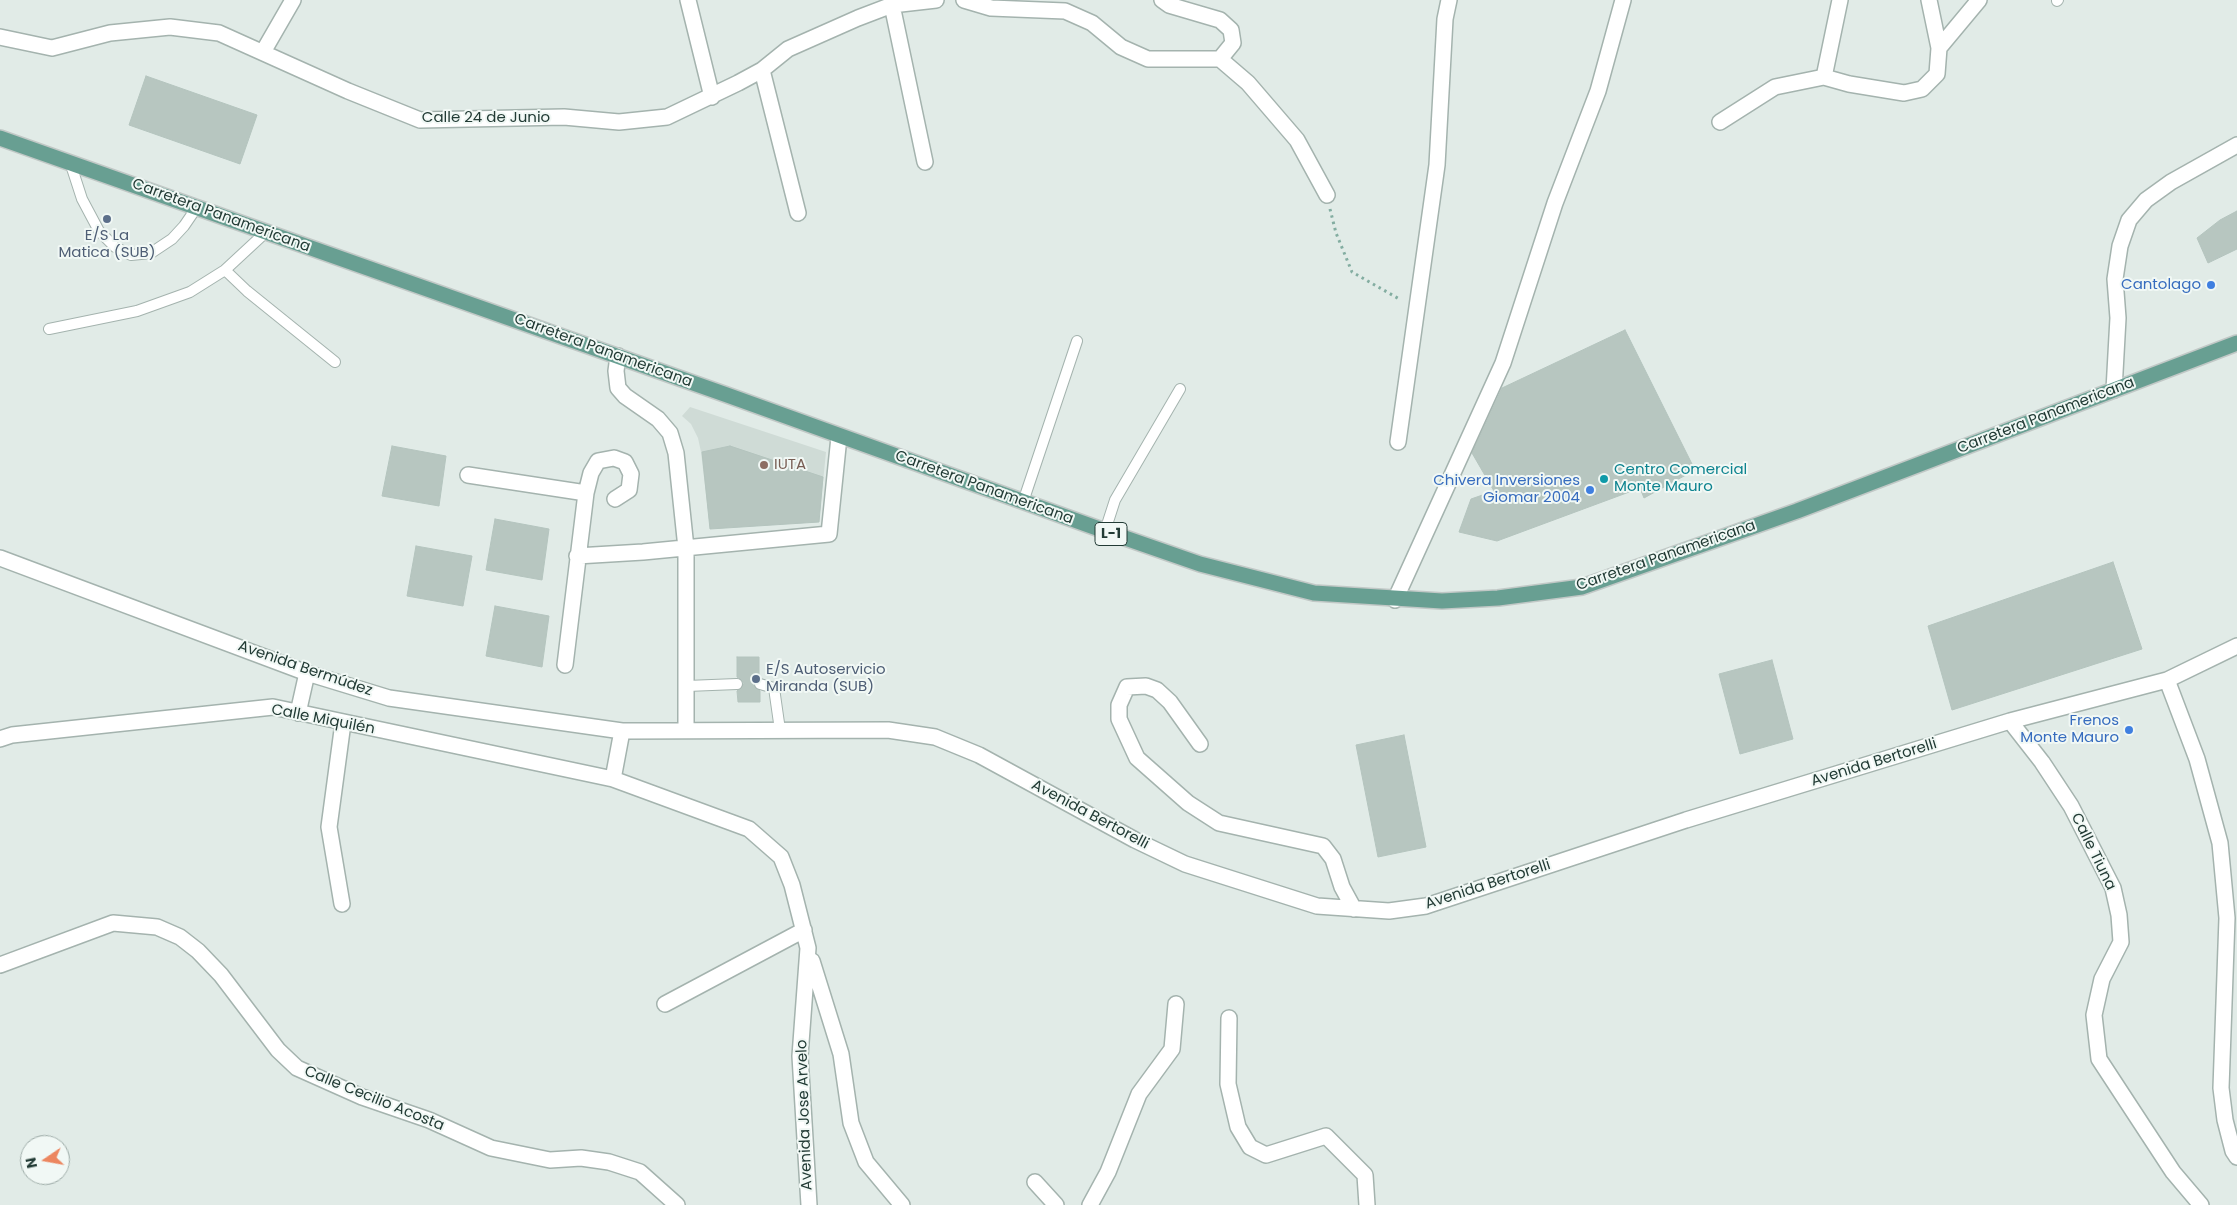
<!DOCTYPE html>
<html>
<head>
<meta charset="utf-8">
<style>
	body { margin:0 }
	#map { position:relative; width:2237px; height:1205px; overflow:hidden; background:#e1ebe7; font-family:Poppins,sans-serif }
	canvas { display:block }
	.north { position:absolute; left:20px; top:1135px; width:50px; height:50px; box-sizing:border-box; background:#f1f8f5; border:1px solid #9eaca8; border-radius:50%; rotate:258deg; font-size:14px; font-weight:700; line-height:20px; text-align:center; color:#223b35 }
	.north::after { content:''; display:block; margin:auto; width:18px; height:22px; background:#ec865f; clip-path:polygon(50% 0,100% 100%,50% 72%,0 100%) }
</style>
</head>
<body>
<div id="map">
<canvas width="2237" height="1205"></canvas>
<div class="north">N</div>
</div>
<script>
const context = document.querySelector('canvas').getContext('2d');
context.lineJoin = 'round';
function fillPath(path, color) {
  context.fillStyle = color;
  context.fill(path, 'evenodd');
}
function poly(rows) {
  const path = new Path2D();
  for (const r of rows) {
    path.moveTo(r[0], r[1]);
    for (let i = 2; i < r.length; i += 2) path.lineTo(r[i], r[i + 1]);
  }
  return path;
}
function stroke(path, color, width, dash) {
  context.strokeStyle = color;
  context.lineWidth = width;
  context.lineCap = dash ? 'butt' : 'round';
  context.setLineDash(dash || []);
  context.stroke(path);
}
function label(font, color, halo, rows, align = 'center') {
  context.font = font + ' Poppins,sans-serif';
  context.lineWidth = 4;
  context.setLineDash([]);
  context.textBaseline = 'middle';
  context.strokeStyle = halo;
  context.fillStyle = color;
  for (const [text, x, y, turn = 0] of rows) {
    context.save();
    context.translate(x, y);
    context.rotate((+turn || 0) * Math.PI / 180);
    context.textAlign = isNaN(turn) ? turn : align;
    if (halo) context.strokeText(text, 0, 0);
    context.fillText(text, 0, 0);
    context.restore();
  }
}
fillPath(poly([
	[690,407,826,452,819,522,710,529,701,452,698,438,691,424,682,416]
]), '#cfdbd6');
const building = poly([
	[146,76,257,115,240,164,129,125,146,76],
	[2237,211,2237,249,2208,263,2197,238,2220,220,2237,211],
	[1625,330,1695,470,1644,498,1640,488,1497,541,1459,532,1471,499,1494,491,1472,453,1502,388,1625,330],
	[392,446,446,456,439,506,382,496,392,446],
	[730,446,823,477,819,522,710,529,702,452,730,446],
	[495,519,549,529,542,580,486,570,495,519],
	[416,546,472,556,463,606,407,596,416,546],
	[2113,562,2142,649,1952,710,1928,626,2113,562],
	[495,606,549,616,542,667,486,656,495,606],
	[737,657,759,657,759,677,755,679,753,685,760,691,760,702,738,702,737,691,744,684,742,680,737,677,737,657],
	[1772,660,1793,739,1740,754,1719,674,1772,660],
	[1404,735,1426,847,1378,857,1356,745,1404,735]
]);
fillPath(building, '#b7c6c0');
stroke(building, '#b4c4be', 1);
const service = poly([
	[2057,1,2058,0],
	[70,162,82,199,99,231,115,247,131,255,151,253,172,239,184,226,197,207],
	[225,270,247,291,335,362],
	[49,329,137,311,190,292,225,270,266,232],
	[1023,502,1077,341],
	[1105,531,1115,500,1180,389],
	[760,684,774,688,780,730],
	[687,686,737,684]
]);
const minor = poly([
	[688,0,712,97],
	[964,0,991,8,1065,11,1092,23,1121,47,1148,59,1220,59,1248,83,1297,140,1327,195],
	[1162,0,1169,5,1220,20,1231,30,1233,43,1220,59],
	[1929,0,1939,48],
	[892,5,925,162],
	[0,37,52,48,110,33,170,27,219,33,348,91,420,120,564,117,619,122,667,117,738,83,762,70,788,49,858,18,892,5,936,0],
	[263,52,293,0],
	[762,70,798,213],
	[1824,77,1840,0],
	[1720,122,1775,87,1824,77,1849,84,1904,93,1922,89,1937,74,1939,48,1979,0],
	[618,356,616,371,618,388,625,396,658,419,670,433,676,453,686,548,686,731],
	[2114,390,2118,318,2115,279,2120,246,2129,220,2146,200,2171,182,2237,145],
	[1398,442,1437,165,1445,19,1449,0],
	[468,475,586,493],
	[577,556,643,552,829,534,839,437],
	[0,558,307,673,389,698,622,731,888,730,935,737,979,755,1135,840,1185,864,1317,906,1389,911,1426,906,1686,820,2010,721,2167,680,2237,646],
	[1395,600,1503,363,1555,203,1598,91,1623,0],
	[565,665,586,493,591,473,598,461,614,458,625,462,631,474,629,490,615,499],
	[2167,680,2197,759,2220,843,2227,918,2221,1088,2225,1120,2233,1151,2237,1157],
	[298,713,307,673],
	[2010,721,2042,762,2071,806,2113,888,2119,915,2121,942,2102,979,2094,1015,2099,1059,2173,1172,2201,1205],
	[0,739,12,735,273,707,613,779,749,829,781,857,792,885,808,948,800,1056,809,1205],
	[1200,744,1170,702,1157,690,1146,686,1127,687,1119,705,1119,719,1137,758,1188,803,1219,823,1323,846,1333,859,1342,887,1354,909],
	[613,779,622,731],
	[342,904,329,827,343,723],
	[812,961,841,1054,851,1123,866,1162,902,1205],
	[0,965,113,923,157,927,180,937,198,951,221,975,278,1050,297,1068,362,1097,429,1120,491,1148,550,1160,581,1158,609,1162,640,1172,677,1205],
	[665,1004,804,930],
	[1229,1018,1228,1084,1238,1127,1250,1147,1266,1155,1326,1136,1365,1175,1367,1205],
	[1035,1182,1056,1205],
	[1090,1205,1108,1172,1139,1094,1172,1049,1176,1004]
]);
const primary = poly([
	[0,138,727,395,1105,531,1200,564,1314,593,1442,601,1498,598,1582,587,1797,511,2237,343]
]);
stroke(service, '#a4b3ae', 12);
stroke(minor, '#a4b3ae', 18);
stroke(primary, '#c1c8c6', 18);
stroke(poly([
	[1330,209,1336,233,1352,272,1401,300]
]), '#83ada1', 3, [2.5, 4]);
stroke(service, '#fff', 10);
stroke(minor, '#fff', 15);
stroke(primary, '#689f92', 15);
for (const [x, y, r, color] of [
	[107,219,5,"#5c6f8a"],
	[2211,285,5,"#3f7fe0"],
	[764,465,5,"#8d6e63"],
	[1604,479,5,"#0f9aa8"],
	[1590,490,5,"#3f7fe0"],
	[756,679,5,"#5c6f8a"],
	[2129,730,5,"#3f7fe0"]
]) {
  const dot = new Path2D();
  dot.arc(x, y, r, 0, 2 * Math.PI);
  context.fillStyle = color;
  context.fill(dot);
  stroke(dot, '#f1f8f5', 2);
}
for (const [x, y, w] of [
	[1111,534,32]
]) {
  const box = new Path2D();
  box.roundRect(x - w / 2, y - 11.5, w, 23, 4);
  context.fillStyle = '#f1f8f5';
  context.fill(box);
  stroke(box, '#223b35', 1);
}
label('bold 14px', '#223b35', null, [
	["L-1",1111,534]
]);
label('15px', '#223b35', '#f1f8f5', [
	["Calle 24 de Junio",486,118],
	["Carretera Panamericana",221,216,20],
	["Carretera Panamericana",603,351,20],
	["Carretera Panamericana",2046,416,-21],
	["Carretera Panamericana",984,488,20],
	["Carretera Panamericana",1666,556,-19],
	["Avenida Bermúdez",305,669,19],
	["Calle Miquilén",323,720,11],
	["Avenida Bertorelli",1874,763,-17],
	["Avenida Bertorelli",1090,815,28],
	["Calle Tiuna",2093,852,64],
	["Avenida Bertorelli",1488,885,-18],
	["Calle Cecilio Acosta",374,1099,22],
	["Avenida Jose Arvelo",805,1115,-92]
]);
label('15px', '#4e5e75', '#f1f8f5', [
	["E/S La",107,236],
	["Matica (SUB)",107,253],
	["E/S Autoservicio",766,670,"left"],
	["Miranda (SUB)",766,687,"left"]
]);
label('15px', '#366cbe', '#f1f8f5', [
	["Cantolago",2201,285],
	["Chivera Inversiones",1580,481],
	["Giomar 2004",1580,498],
	["Frenos",2119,721],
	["Monte Mauro",2119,738]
], 'right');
label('15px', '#785e54', '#f1f8f5', [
	["IUTA",774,465]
], 'left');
label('15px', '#0d838f', '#f1f8f5', [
	["Centro Comercial",1614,470],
	["Monte Mauro",1614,487]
], 'left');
</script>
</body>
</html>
